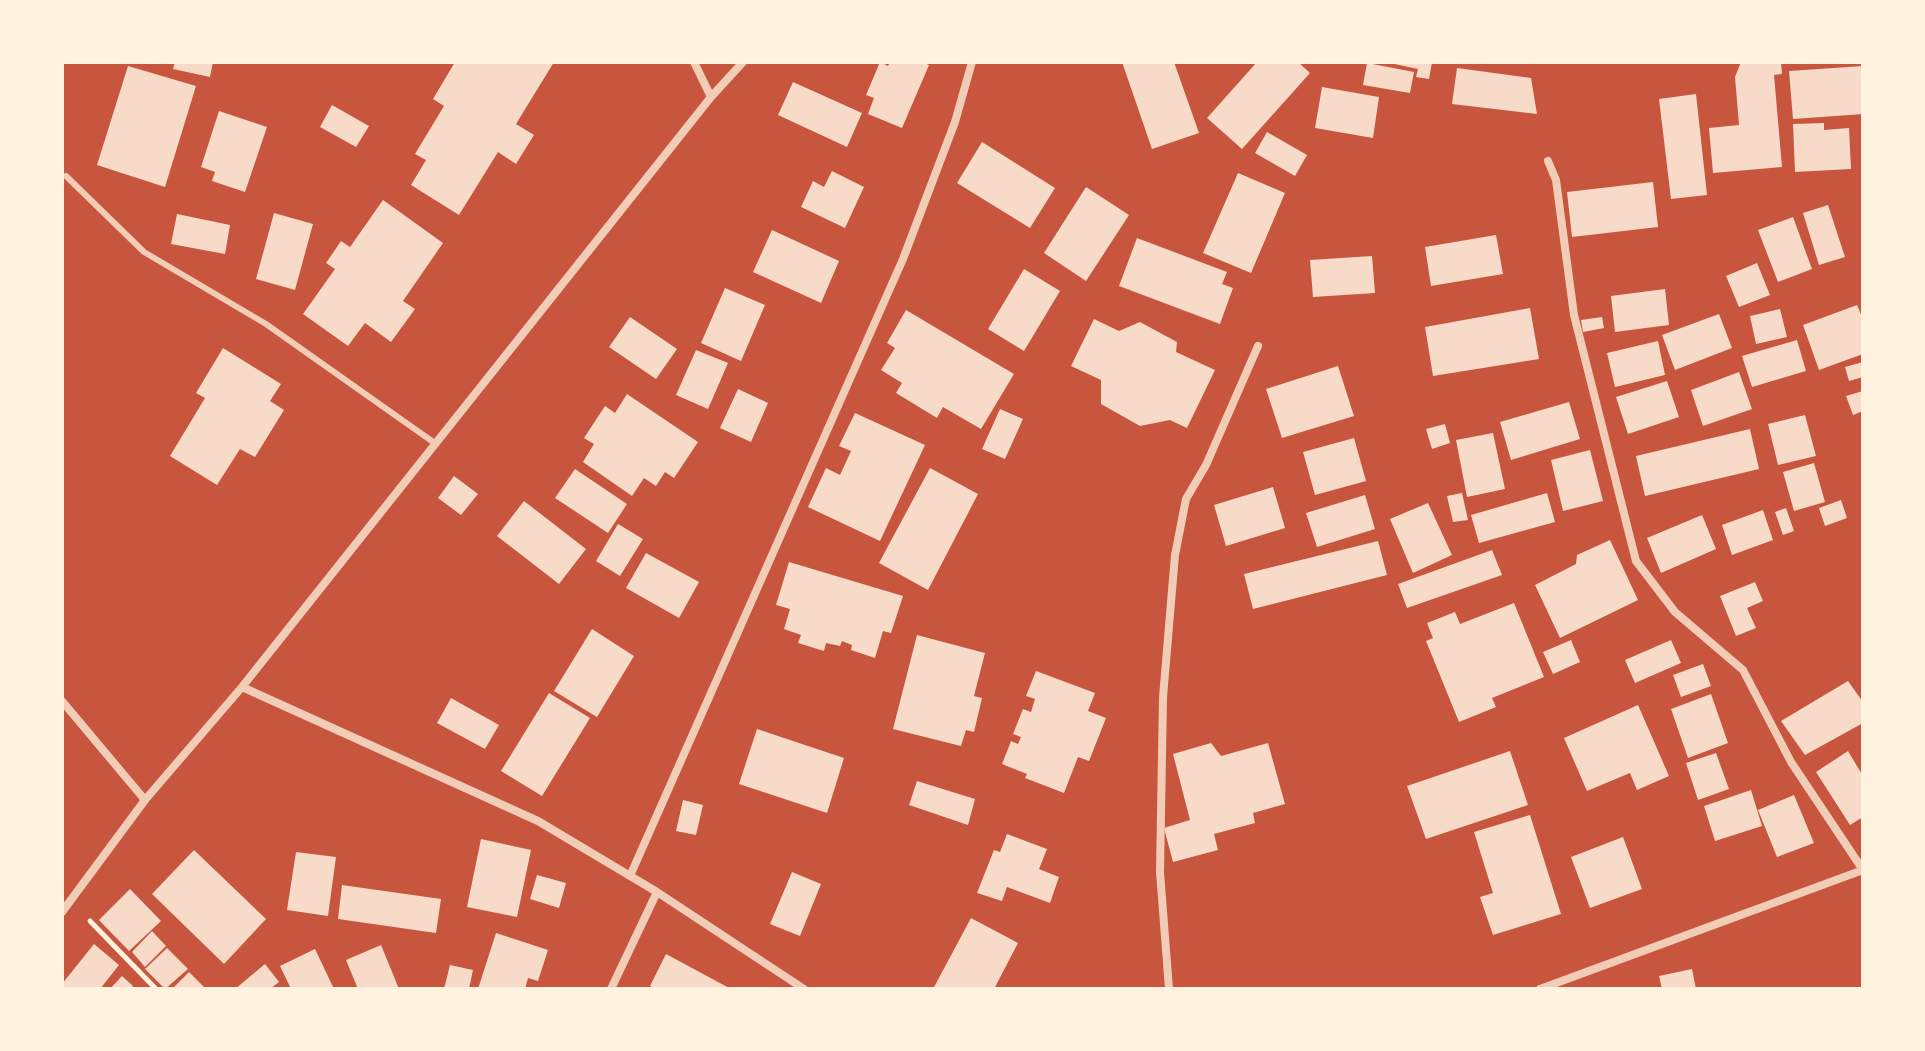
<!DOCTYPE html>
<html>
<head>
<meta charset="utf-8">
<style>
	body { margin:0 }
	#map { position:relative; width:1925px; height:1051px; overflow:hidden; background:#c8553d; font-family:"PT Serif",serif }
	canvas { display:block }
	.frame { position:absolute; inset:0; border:64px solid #fff3e0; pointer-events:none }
</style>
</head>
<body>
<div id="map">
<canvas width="1925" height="1051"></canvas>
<div class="frame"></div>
</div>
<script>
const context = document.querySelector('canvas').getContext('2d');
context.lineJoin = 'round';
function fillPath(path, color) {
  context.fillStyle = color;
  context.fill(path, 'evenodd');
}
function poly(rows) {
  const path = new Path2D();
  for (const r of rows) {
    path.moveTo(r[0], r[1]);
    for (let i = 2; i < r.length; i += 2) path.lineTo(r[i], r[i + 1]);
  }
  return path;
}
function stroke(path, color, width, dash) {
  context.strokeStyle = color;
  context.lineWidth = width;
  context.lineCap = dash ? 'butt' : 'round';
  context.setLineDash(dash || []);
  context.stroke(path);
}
fillPath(poly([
	[175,62,213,62,210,77,173,69],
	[455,62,554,62,516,124,534,135,516,164,498,152,459,215,411,185,426,160,415,154,444,106,433,99],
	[880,62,888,66,890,62,922,62,929,65,902,128,868,114,874,98,866,95],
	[1122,62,1174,62,1199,133,1152,149],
	[1257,62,1298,62,1310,73,1242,149,1207,118],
	[1385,62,1432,62,1429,79,1416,77,1418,69],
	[1741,62,1781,62,1782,74,1774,75,1782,167,1713,173,1709,128,1739,125,1735,77],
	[1367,63,1414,72,1410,93,1363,85],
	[128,66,196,86,165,187,97,165],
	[1863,66,1863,114,1793,119,1789,71],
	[1457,68,1531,78,1537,114,1452,104],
	[793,82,862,113,847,147,778,115],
	[1322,87,1379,97,1373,138,1315,128],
	[1696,94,1707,195,1671,199,1659,99],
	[332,105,369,126,356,147,320,127],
	[219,111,267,127,245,192,212,181,215,172,201,167],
	[1824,123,1824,130,1849,128,1851,169,1795,172,1793,124],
	[1267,132,1307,155,1295,176,1255,153],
	[982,142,1055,188,1030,228,957,183],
	[832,171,864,187,845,228,801,207,813,181,824,187],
	[1238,173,1285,193,1251,273,1203,253],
	[1653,182,1658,227,1572,237,1567,192],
	[1086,187,1129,215,1086,281,1044,253],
	[383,200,443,243,403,301,415,309,391,342,365,323,348,346,303,314,335,269,326,263,341,241,350,247],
	[1828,205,1845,257,1819,265,1803,213],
	[274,213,313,224,295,290,256,279],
	[177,214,230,225,225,254,171,244],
	[1793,217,1812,269,1778,282,1758,230],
	[772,230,839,261,821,303,753,272],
	[1496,235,1503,274,1431,286,1425,247],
	[1137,238,1227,272,1222,284,1233,288,1220,324,1119,286],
	[1372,256,1375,293,1313,297,1310,260],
	[1757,263,1770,295,1739,307,1726,276],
	[1024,269,1060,291,1024,351,988,329],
	[725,288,765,305,741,361,701,343],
	[1665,289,1669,325,1615,332,1611,296],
	[1857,305,1863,319,1863,354,1819,370,1803,325],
	[1530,308,1539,359,1433,376,1425,327],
	[1780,309,1787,337,1756,344,1750,316],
	[906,310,1014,374,981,429,943,407,937,418,896,393,902,383,881,370,895,348,887,343],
	[1719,314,1732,348,1675,370,1662,335],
	[630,317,677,349,656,379,609,347],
	[1602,317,1604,328,1583,332,1581,320],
	[1094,319,1119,331,1140,322,1177,342,1176,352,1215,370,1187,428,1170,420,1140,426,1101,404,1101,380,1071,366],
	[1797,340,1806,371,1752,387,1742,356],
	[1658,341,1665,375,1615,387,1607,353],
	[223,348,281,384,270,401,284,410,255,457,240,449,217,485,170,456,205,398,196,393],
	[696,350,728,363,708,409,676,395],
	[1863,362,1863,377,1849,381,1845,367],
	[1338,366,1354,416,1282,438,1266,389],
	[1739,372,1752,409,1703,426,1691,390],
	[1667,381,1679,417,1628,434,1616,397],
	[738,389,768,403,751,442,720,428],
	[1863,391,1863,411,1853,415,1846,396],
	[627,394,698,442,674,478,665,472,656,486,644,478,632,496,583,462,594,444,584,438,605,406,615,413],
	[1569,402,1580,439,1511,460,1500,422],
	[1000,409,1023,419,1005,459,982,449],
	[855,413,925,445,880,541,808,507,826,468,840,475,851,451,839,446],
	[1805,415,1816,456,1778,465,1768,424],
	[1445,424,1450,443,1432,449,1426,429],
	[1750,429,1759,469,1645,496,1636,456],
	[1493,433,1505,489,1467,497,1456,440],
	[1354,438,1366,481,1315,495,1303,452],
	[1590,450,1603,501,1563,511,1551,460],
	[1814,463,1825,502,1794,511,1783,472],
	[930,468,978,494,928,590,879,563],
	[575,469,627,504,608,533,555,498],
	[454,476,478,494,461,515,438,498],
	[1273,487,1285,528,1226,546,1214,505],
	[1462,493,1468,520,1453,522,1447,496],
	[1547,493,1555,522,1479,543,1471,515],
	[1365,495,1375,529,1317,547,1306,513],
	[1841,500,1847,518,1825,526,1819,508],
	[524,501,586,549,559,584,497,536],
	[1428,503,1452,555,1413,573,1390,519],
	[1786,508,1794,531,1783,535,1775,512],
	[1763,510,1773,540,1732,555,1722,525],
	[1702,515,1716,549,1661,573,1647,538],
	[618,524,643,539,620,576,596,561],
	[1610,540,1638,600,1560,638,1535,585,1576,564,1577,555],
	[1378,541,1387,575,1253,609,1244,574],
	[1492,550,1502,575,1407,608,1398,584],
	[646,553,699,582,679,618,626,588],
	[789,562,903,596,891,633,883,631,875,658,851,650,852,645,842,641,840,646,826,643,824,651,798,643,801,635,784,629,790,609,776,605],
	[1755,582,1763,601,1747,608,1756,628,1736,636,1720,596],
	[1514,603,1544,677,1492,698,1496,707,1459,722,1426,641,1433,638,1427,623,1455,612,1460,624],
	[592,629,634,656,597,717,554,691],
	[917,635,985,653,974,696,982,698,974,732,966,730,961,746,893,729],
	[1571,640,1580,662,1553,674,1543,652],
	[1671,640,1681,663,1635,683,1625,660],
	[1703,664,1711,686,1681,697,1673,675],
	[1036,671,1095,693,1088,711,1106,718,1089,761,1078,757,1064,793,1025,778,1027,774,1002,764,1011,741,1018,744,1021,737,1013,734,1023,709,1031,712,1035,699,1026,696],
	[1848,681,1863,702,1863,723,1805,755,1781,721],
	[549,693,590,718,542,796,501,771],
	[1711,694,1728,743,1688,758,1671,709],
	[451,698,499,725,485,749,437,723],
	[1638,705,1669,776,1637,790,1630,773,1587,791,1564,738],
	[757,729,844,758,827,813,739,784],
	[1211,743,1221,756,1268,743,1285,804,1253,813,1255,823,1214,834,1218,850,1173,862,1164,828,1190,820,1173,754],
	[1510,751,1528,805,1426,839,1407,786],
	[1848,751,1863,776,1863,817,1850,825,1816,772],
	[1716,753,1729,789,1698,800,1686,763],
	[917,781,975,799,968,825,909,805],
	[1751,790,1762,826,1715,841,1704,806],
	[1794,795,1814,843,1777,857,1758,810],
	[683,800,703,805,696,835,676,831],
	[1530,815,1561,914,1493,935,1480,897,1493,893,1474,832],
	[1007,834,1047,849,1039,869,1059,877,1050,903,1007,887,1002,901,977,893,994,850,1000,852],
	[1623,837,1642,889,1590,908,1571,857],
	[481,839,531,850,517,917,467,907],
	[194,850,266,919,224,964,152,894],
	[296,852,336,857,328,916,287,910],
	[792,872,821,884,800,936,770,924],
	[537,875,566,883,559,908,530,899],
	[342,885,441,899,436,933,338,919],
	[130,889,161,921,129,951,99,920],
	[971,918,1018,943,994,989,933,989],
	[152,931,166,946,145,967,132,952],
	[496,933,548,950,538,981,528,978,525,989,478,989],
	[94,944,119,965,100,989,62,989,62,984],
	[381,945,399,989,358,989,346,960],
	[167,948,188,969,165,989,145,969],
	[315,949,334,989,291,989,280,966],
	[666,954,731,989,656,989,650,986],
	[265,964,279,982,270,989,235,989],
	[450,965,473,970,469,989,444,989],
	[1692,969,1696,989,1662,989,1659,976],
	[189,972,206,989,172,989],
	[122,976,133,986,131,989,110,989]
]), '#f7dbc8');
stroke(poly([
	[90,921,156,989]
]), '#fff3e0', 5);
stroke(poly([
	[66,176,144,252,266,324,436,444]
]), '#f1ccb7', 6);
stroke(poly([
	[694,62,711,97],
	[1548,161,1556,180,1574,315,1636,561,1675,612,1743,670,1791,762,1863,870],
	[242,687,538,821,657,892,804,989],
	[62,701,145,800],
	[630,876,903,259,955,122,972,62],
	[62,912,145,800,242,687,711,97,743,62],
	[611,989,657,892],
	[1169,989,1160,872,1163,697,1175,555,1186,499,1206,465,1258,346],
	[1540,989,1863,870]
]), '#f1ccb7', 8);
</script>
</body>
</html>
